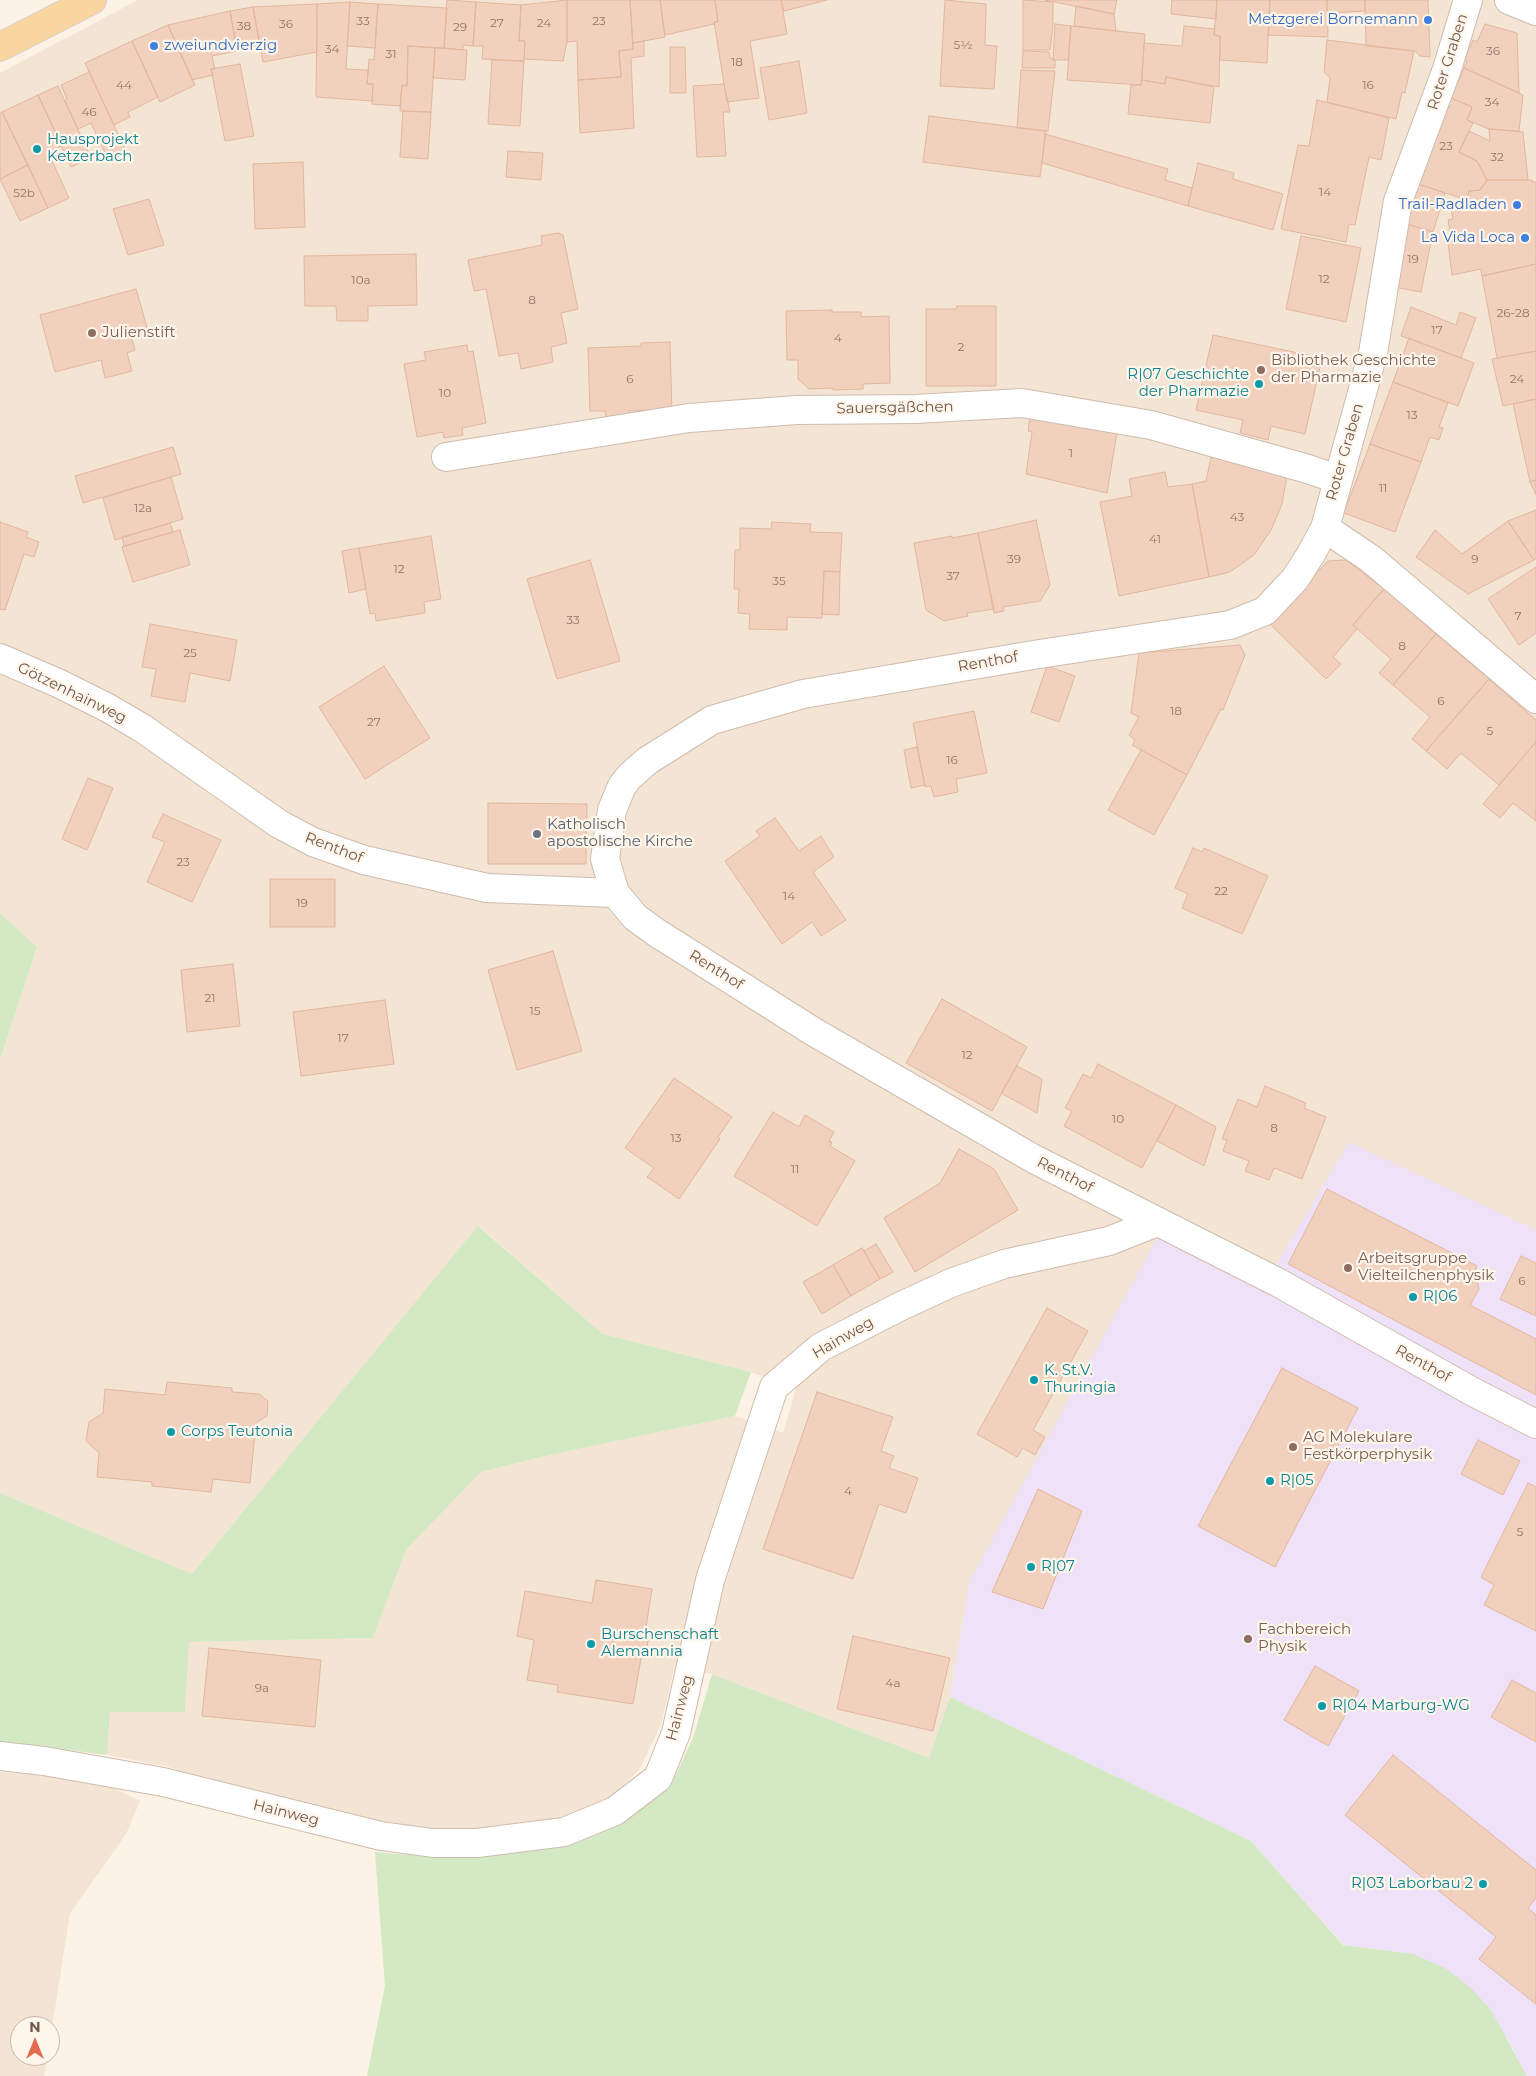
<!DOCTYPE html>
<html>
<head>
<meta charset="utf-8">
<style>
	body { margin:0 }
	#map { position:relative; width:1536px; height:2076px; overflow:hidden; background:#fcf2e5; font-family:Montserrat,sans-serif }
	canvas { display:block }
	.north { position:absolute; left:10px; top:2016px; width:50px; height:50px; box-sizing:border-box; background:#fff6eb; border:1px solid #c7b7ab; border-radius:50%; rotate:0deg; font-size:14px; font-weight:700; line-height:20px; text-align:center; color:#74584b }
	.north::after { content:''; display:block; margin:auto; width:18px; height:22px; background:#e36b4d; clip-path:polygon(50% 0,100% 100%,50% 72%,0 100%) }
</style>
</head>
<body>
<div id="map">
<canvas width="1536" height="2076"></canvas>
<div class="north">N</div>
</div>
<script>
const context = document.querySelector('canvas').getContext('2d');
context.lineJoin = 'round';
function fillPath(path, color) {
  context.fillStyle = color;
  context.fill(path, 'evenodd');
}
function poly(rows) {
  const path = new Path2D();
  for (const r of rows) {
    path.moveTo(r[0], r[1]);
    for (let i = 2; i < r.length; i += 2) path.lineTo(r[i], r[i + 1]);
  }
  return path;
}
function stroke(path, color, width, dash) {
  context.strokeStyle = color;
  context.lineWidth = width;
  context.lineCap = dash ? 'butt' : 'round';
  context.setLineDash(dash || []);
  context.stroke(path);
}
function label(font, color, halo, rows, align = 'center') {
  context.font = font + ' Montserrat,sans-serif';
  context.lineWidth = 4.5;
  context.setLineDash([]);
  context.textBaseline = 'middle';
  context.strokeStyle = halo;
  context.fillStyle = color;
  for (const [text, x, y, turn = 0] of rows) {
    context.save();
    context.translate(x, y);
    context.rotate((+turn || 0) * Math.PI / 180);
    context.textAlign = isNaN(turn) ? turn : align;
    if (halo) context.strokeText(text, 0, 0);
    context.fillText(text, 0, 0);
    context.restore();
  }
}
fillPath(poly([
	[138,0,1536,0,1536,1230,1349,1143,1262,1289,970,1580,950,1697,929,1758,712,1674,674,1668,661,1725,639,1770,612,1796,564,1820,474,1830,380,1825,289,1799,191,1775,166,1766,107,1755,110,1712,185,1712,189,1642,373,1638,406,1550,481,1472,545,1456,735,1416,783,1433,796,1389,751,1372,603,1334,479,1226,192,1574,0,1493,0,1060,37,947,0,913,0,73],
	[0,1772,38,1774,105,1784,140,1801,126,1834,70,1913,50,2041,50,2026,20,2026,20,2056,48,2056,44,2076,0,2076]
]), '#f3e4d3');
fillPath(poly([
	[1349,1142,1536,1230,1536,2076,1527,2076,1506,2036,1413,1954,1344,1945,1251,1841,950,1697,970,1580,1158,1236,1262,1289]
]), '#efe1f8');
fillPath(poly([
	[0,913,37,947,0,1060],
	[478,1226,603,1334,751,1372,735,1416,545,1456,481,1472,406,1550,373,1638,189,1642,185,1712,110,1712,107,1755,0,1741,0,1493,192,1574],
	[712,1674,929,1758,950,1697,1251,1841,1343,1945,1413,1954,1445,1968,1470,1987,1491,2010,1527,2076,367,2076,385,1986,375,1852,432,1857,478,1857,566,1845,624,1823,672,1783,693,1738]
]), '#d3e9c3');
const building = poly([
	[447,0,476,2,473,46,463,45,463,50,444,48,447,0],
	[567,0,567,42,563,61,524,59,525,41,519,41,521,5,567,0],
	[567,0,630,0,633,49,619,51,621,77,578,80,577,41,567,42,567,0],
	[630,0,660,0,665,37,633,43,630,0],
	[660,0,715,0,718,22,714,22,714,24,665,35,660,0],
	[715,0,781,0,787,34,750,41,759,98,727,102,714,22,718,22,715,0],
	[781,0,827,0,784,11,781,0],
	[945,0,986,4,985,45,997,46,994,89,940,86,945,0],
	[1023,0,1053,2,1053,26,1050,50,1023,50,1023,0],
	[1045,0,1117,0,1114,14,1045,0],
	[1172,0,1217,0,1216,19,1171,14,1172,0],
	[1217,0,1270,0,1267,63,1220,60,1220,36,1214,35,1217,0],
	[1270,0,1327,0,1328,37,1268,35,1270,0],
	[1327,0,1365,0,1365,11,1327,13,1327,0],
	[1365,0,1428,0,1430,57,1420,56,1415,51,1366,46,1365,0],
	[350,2,346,69,368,70,367,84,373,84,372,101,316,97,317,4,350,2],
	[350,2,378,4,375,48,347,46,350,2],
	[476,2,521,5,519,41,525,41,524,61,482,59,483,46,473,46,476,2],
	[317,4,317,52,263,62,253,7,317,4],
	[378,4,447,8,444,48,408,46,407,86,402,85,400,106,372,104,373,84,367,84,369,59,374,60,378,4],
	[1076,6,1114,14,1116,31,1074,26,1076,6],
	[253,7,260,47,237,51,230,11,253,7],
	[230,11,237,51,212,56,215,69,211,69,213,75,192,80,168,25,230,11],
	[1055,24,1071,26,1068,60,1053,60,1055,24],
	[1485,24,1517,33,1519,93,1464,68,1467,61,1464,60,1473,40,1477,42,1485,24],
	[168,25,195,85,160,102,132,41,168,25],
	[1071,26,1145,34,1141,85,1067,80,1071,26],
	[1184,26,1215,29,1214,35,1220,36,1219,87,1166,77,1165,84,1142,80,1144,43,1182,46,1184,26],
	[1327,40,1414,51,1405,93,1402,92,1396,119,1327,102,1330,78,1324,72,1327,40],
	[132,41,158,97,128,112,130,117,114,125,85,63,132,41],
	[644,41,644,56,631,58,634,128,580,133,578,80,621,77,619,51,633,49,633,43,644,41],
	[408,46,435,48,431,112,400,111,402,85,407,86,408,46],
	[670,47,685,47,686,93,670,93,670,47],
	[435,48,467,50,465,80,433,78,435,48],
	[1023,51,1049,52,1050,58,1055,60,1055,68,1022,68,1023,51],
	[492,60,524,61,520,126,488,124,492,60],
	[799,61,807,113,769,120,760,68,799,61],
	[240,64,254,136,225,141,211,69,240,64],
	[1464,68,1523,95,1519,131,1489,129,1467,120,1472,107,1451,98,1464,68],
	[1021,70,1055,71,1048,131,1017,128,1021,70],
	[89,72,127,153,109,161,91,123,78,129,65,101,67,99,61,85,89,72],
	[1166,77,1214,87,1210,123,1128,114,1131,85,1141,85,1142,80,1165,84,1166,77],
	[724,84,730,112,723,112,726,156,697,157,693,86,724,84],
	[58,86,91,158,71,167,38,95,58,86],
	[38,95,62,146,48,152,69,198,48,208,2,112,38,95],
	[1451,98,1472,107,1467,120,1473,123,1459,152,1477,161,1487,180,1480,190,1469,191,1467,200,1418,184,1451,98],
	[1317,100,1389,118,1381,160,1369,157,1355,225,1349,224,1346,242,1281,229,1298,145,1309,146,1317,100],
	[403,111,431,112,428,159,400,157,403,111],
	[2,112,28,165,0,179,0,113,2,112],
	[929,116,1046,131,1040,177,923,162,929,116],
	[1489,129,1523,132,1528,180,1487,180,1477,161,1459,152,1469,131,1490,141,1489,129],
	[1045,134,1168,169,1165,180,1192,188,1188,206,1042,163,1045,134],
	[508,151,543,153,541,180,506,177,508,151],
	[303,162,305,227,255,229,253,164,303,162],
	[1198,163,1234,173,1233,179,1283,194,1273,230,1188,206,1198,163],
	[28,165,48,208,20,221,0,179,28,165],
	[1487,180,1532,180,1532,182,1536,182,1536,264,1482,276,1481,269,1452,275,1448,243,1452,242,1448,220,1453,219,1450,204,1467,200,1469,191,1480,190,1487,180],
	[1418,184,1445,193,1433,232,1404,223,1418,184],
	[149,199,164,245,128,255,113,209,149,199],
	[1404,223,1433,232,1421,292,1394,287,1404,223],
	[558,233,563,235,578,309,561,313,567,343,551,347,553,362,521,369,518,353,499,356,486,289,474,291,468,260,542,245,541,236,558,233],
	[1301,236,1361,248,1346,322,1286,309,1301,236],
	[416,254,417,305,368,306,368,321,337,321,336,306,305,306,304,256,416,254],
	[1536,264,1536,351,1497,358,1482,276,1536,264],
	[136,289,148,331,131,336,135,350,127,353,132,371,105,378,101,360,55,372,40,315,136,289],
	[957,306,996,306,996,386,926,386,926,309,957,309,957,306],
	[1411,307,1456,325,1460,312,1476,318,1461,358,1401,336,1411,307],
	[832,310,832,312,861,312,861,317,889,316,890,383,863,384,863,389,833,390,833,388,809,389,798,379,798,360,787,360,786,311,832,310],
	[1213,335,1322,358,1305,434,1271,426,1268,440,1240,433,1243,420,1196,410,1213,335],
	[1409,338,1474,363,1458,406,1393,382,1409,338],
	[670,342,672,414,651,415,651,410,629,411,629,416,606,417,605,411,590,411,588,348,641,346,641,343,670,342],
	[467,345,468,352,473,351,486,423,462,428,463,435,444,438,443,432,417,437,404,364,426,360,424,352,467,345],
	[1536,351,1536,399,1503,406,1492,359,1536,351],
	[1393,382,1448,403,1439,427,1443,428,1439,440,1430,437,1421,462,1370,444,1393,382],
	[1536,399,1536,480,1530,482,1513,404,1536,399],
	[1030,416,1117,432,1107,493,1026,474,1032,432,1028,431,1030,416],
	[1370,444,1421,462,1395,532,1344,513,1370,444],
	[173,447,181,474,83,503,75,476,173,447],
	[1212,453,1287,475,1282,504,1271,530,1254,555,1230,572,1209,577,1192,484,1206,481,1212,453],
	[1165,472,1168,487,1192,484,1209,577,1119,596,1100,502,1132,496,1129,479,1165,472],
	[171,477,183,519,115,540,103,498,171,477],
	[1536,480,1536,495,1530,482,1536,480],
	[1536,510,1536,559,1534,560,1508,521,1536,510],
	[1036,520,1050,585,1040,601,1003,607,1004,611,994,613,978,533,1036,520],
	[1508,521,1534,560,1468,594,1416,557,1435,530,1462,554,1508,521],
	[0,522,28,532,26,537,39,542,34,557,24,554,5,610,0,609,0,522],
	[772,522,811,524,810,532,842,533,840,572,824,571,822,618,787,617,787,630,749,629,750,614,738,613,739,589,734,589,735,550,740,550,740,528,771,529,772,522],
	[170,523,173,532,124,546,122,537,170,523],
	[180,530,190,565,133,582,122,547,180,530],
	[978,533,994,609,967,613,968,616,944,621,926,610,914,543,952,536,952,538,978,533],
	[431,536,441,599,424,602,425,613,376,621,375,613,370,614,359,548,431,536],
	[359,548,366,589,349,593,342,551,359,548],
	[590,560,620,661,557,679,527,579,590,560],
	[1346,560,1384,589,1353,625,1357,629,1333,657,1341,664,1326,679,1268,622,1328,561,1346,560],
	[1536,567,1536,633,1519,645,1488,599,1536,567],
	[824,571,840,572,839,615,822,614,824,571],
	[1384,589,1436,634,1393,685,1379,673,1391,659,1353,625,1384,589],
	[150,624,237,640,230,681,190,673,185,702,151,696,156,669,142,667,150,624],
	[1436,634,1489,679,1426,751,1412,739,1430,717,1393,685,1436,634],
	[1240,645,1245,655,1223,710,1221,709,1187,775,1132,745,1135,740,1129,735,1139,717,1131,713,1139,653,1240,645],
	[384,666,430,738,365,779,319,707,384,666],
	[1047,666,1075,676,1059,722,1031,712,1047,666],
	[1489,679,1536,720,1536,742,1499,785,1461,753,1447,769,1426,751,1489,679],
	[974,711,987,773,956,779,958,792,934,797,931,786,925,787,913,723,974,711],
	[1536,742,1536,821,1513,803,1500,818,1483,804,1536,742],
	[917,747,925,785,911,788,904,750,917,747],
	[1141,750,1187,775,1154,835,1108,810,1141,750],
	[88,778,113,788,87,850,62,839,88,778],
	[488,803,587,804,586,864,488,864,488,803],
	[163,814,221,840,192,902,147,882,165,842,152,837,163,814],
	[775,818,799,851,821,836,834,857,813,872,846,920,821,936,812,922,782,944,725,861,760,836,756,831,775,818],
	[1193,848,1202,852,1204,848,1268,876,1242,934,1182,908,1188,894,1175,888,1193,848],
	[270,879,335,879,335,927,270,927,270,879],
	[553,951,582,1051,517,1070,488,970,553,951],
	[233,964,240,1026,187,1032,181,970,233,964],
	[942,999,1027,1047,992,1111,906,1063,942,999],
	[385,1000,394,1064,301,1076,293,1012,385,1000],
	[1098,1064,1176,1105,1142,1168,1064,1126,1072,1111,1065,1108,1083,1074,1091,1078,1098,1064],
	[1017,1066,1042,1079,1037,1113,1001,1093,1017,1066],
	[674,1078,732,1117,718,1137,720,1139,679,1199,647,1177,654,1168,625,1148,674,1078],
	[1265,1086,1306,1103,1304,1108,1326,1117,1302,1179,1274,1168,1269,1180,1245,1171,1249,1161,1223,1151,1227,1140,1222,1139,1238,1099,1257,1107,1265,1086],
	[1176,1105,1216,1127,1204,1166,1157,1141,1176,1105],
	[773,1112,799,1127,805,1115,834,1132,829,1141,832,1142,830,1146,855,1161,817,1226,734,1176,773,1112],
	[959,1149,994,1169,1018,1210,915,1272,884,1218,940,1183,959,1149],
	[1327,1189,1477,1266,1473,1278,1478,1283,1479,1289,1470,1305,1536,1339,1536,1395,1288,1264,1327,1189],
	[876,1244,893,1272,880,1279,864,1251,876,1244],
	[862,1248,880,1279,851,1296,833,1265,862,1248],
	[1521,1256,1536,1263,1536,1316,1500,1299,1521,1256],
	[833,1265,851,1296,822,1314,803,1282,833,1265],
	[1047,1308,1088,1331,1033,1430,1045,1437,1035,1455,1023,1448,1017,1457,977,1434,1047,1308],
	[1282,1368,1358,1408,1275,1567,1198,1526,1282,1368],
	[167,1382,232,1388,232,1392,259,1394,268,1401,267,1416,256,1423,250,1483,213,1479,211,1492,152,1486,152,1482,97,1477,99,1453,86,1441,89,1422,103,1413,105,1389,165,1395,167,1382],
	[817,1392,893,1417,881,1451,894,1456,889,1468,918,1478,906,1513,879,1504,853,1579,763,1549,817,1392],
	[1478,1440,1520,1461,1503,1495,1461,1474,1478,1440],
	[1528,1483,1536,1487,1536,1631,1484,1605,1494,1585,1481,1577,1528,1483],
	[1038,1489,1082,1511,1043,1609,992,1592,1038,1489],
	[596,1580,652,1589,645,1634,648,1640,647,1648,642,1653,633,1704,557,1692,558,1685,527,1680,534,1640,517,1636,525,1591,592,1603,596,1580],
	[853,1636,950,1658,933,1731,837,1709,853,1636],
	[209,1648,321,1660,315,1727,202,1716,209,1648],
	[1315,1666,1359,1691,1328,1746,1284,1720,1315,1666],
	[1512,1680,1536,1693,1536,1742,1491,1717,1512,1680],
	[1393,1755,1536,1870,1536,1898,1528,1908,1536,1915,1536,2004,1479,1959,1496,1937,1345,1815,1393,1755]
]);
fillPath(building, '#f1d0bd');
stroke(building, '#e3b79e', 1);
const minor = poly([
	[1468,0,1447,69,1398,201,1373,353,1325,528,1311,554,1295,579,1265,611,1230,625,1033,655,803,694,712,720,647,761,629,777,622,786,612,810,605,859,615,893,635,917,657,933,814,1032,1034,1159,1279,1283,1475,1393,1536,1424],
	[1509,0,1536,11],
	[446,457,689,418,797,410,915,409,1022,403,1151,425,1308,469,1337,479],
	[1325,528,1371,559,1536,699],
	[0,658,60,684,108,708,142,728,279,824,313,842,364,860,487,888,615,893],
	[0,1756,44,1761,163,1782,381,1836,433,1843,477,1843,564,1832,615,1811,658,1778,676,1733,710,1580,774,1387,821,1347,899,1307,951,1283,1004,1264,1109,1241,1157,1222]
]);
const major = poly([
	[0,47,92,0]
]);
stroke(minor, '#cfbcae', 30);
stroke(major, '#d8d0cd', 30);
stroke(minor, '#fff', 28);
stroke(major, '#f9d59f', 28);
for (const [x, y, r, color] of [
	[1428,20,5,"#3f7fe0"],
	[154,46,5,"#3f7fe0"],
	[37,149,5,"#0f9aa8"],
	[1517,205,5,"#3f7fe0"],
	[1525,238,5,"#3f7fe0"],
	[92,333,5,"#8d6e63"],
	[1261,370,5,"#8d6e63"],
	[1259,384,5,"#0f9aa8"],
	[537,834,5,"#6b7280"],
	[1348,1268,5,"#8d6e63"],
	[1413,1297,5,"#0f9aa8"],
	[1034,1380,5,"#0f9aa8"],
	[171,1432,5,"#0f9aa8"],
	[1293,1447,5,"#8d6e63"],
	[1270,1481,5,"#0f9aa8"],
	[1031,1567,5,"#0f9aa8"],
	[1248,1639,5,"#8d6e63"],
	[591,1644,5,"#0f9aa8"],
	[1322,1706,5,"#0f9aa8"],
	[1483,1884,5,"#0f9aa8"]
]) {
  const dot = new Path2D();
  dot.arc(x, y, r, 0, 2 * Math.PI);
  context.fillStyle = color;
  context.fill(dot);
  stroke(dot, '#fff6eb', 2);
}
label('12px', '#937668', null, [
	["33",363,21],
	["23",599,21],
	["27",497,23],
	["24",544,23],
	["36",286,24],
	["38",244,26],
	["29",460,27],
	["5½",963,45],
	["34",332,49],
	["36",1493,51],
	["31",391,54],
	["18",737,62],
	["44",124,85],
	["16",1368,85],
	["34",1492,102],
	["46",89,112],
	["23",1446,146],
	["32",1497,157],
	["14",1325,192],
	["52b",24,193],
	["19",1413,259],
	["12",1324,279],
	["10a",361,280],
	["8",532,300],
	["26-28",1513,313],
	["17",1437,330],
	["4",838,338],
	["2",961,347],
	["6",630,379],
	["24",1517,379],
	["10",445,393],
	["13",1412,415],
	["1",1071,453],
	["11",1383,488],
	["12a",143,508],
	["43",1237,517],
	["41",1155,539],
	["39",1014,559],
	["9",1475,559],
	["12",399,569],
	["37",953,576],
	["35",779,581],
	["7",1518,616],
	["33",573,620],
	["8",1402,646],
	["25",190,653],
	["6",1441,701],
	["18",1176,711],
	["27",374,722],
	["5",1490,731],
	["16",952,760],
	["23",183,862],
	["22",1221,891],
	["14",789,896],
	["19",302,903],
	["21",210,998],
	["15",535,1011],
	["17",343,1038],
	["12",967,1055],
	["10",1118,1119],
	["8",1274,1128],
	["13",676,1138],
	["11",795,1169],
	["6",1522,1281],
	["4",848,1491],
	["5",1520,1532],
	["4a",893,1683],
	["9a",262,1688]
]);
label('15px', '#366cbe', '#fff6eb', [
	["Metzgerei Bornemann",1418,20],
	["zweiundvierzig",164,46,"left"],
	["Trail-Radladen",1507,205],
	["La Vida Loca",1515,238]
], 'right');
label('15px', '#74584b', '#fff6eb', [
	["Roter Graben",1448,62,-72],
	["Sauersgäßchen",895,408,-1],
	["Roter Graben",1345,452,-74],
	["Renthof",988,662,-10],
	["Götzenhainweg",72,693,26],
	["Renthof",334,848,21],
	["Renthof",716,970,32],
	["Renthof",1065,1175,27],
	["Hainweg",843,1338,-30],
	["Renthof",1423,1364,29],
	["Hainweg",680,1708,-75],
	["Hainweg",286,1813,14]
]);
label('15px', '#0d838f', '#fff6eb', [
	["Hausprojekt",47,140],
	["Ketzerbach",47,157],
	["R|07 Geschichte",1249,375,"right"],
	["der Pharmazie",1249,392,"right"],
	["R|06",1423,1297],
	["K. St.V.",1044,1371],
	["Thuringia",1044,1388],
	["Corps Teutonia",181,1432],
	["R|05",1280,1481],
	["R|07",1041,1567],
	["Burschenschaft",601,1635],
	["Alemannia",601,1652],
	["R|04 Marburg-WG",1332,1706],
	["R|03 Laborbau 2",1473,1884,"right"]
], 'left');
label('15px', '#785e54', '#fff6eb', [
	["Julienstift",102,333],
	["Bibliothek Geschichte",1271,361],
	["der Pharmazie",1271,378],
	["Arbeitsgruppe",1358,1259],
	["Vielteilchenphysik",1358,1276],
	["AG Molekulare",1303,1438],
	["Festkörperphysik",1303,1455],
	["Fachbereich",1258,1630],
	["Physik",1258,1647]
], 'left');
label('15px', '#5b616d', '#fff6eb', [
	["Katholisch",547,825],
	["apostolische Kirche",547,842]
], 'left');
</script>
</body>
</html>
